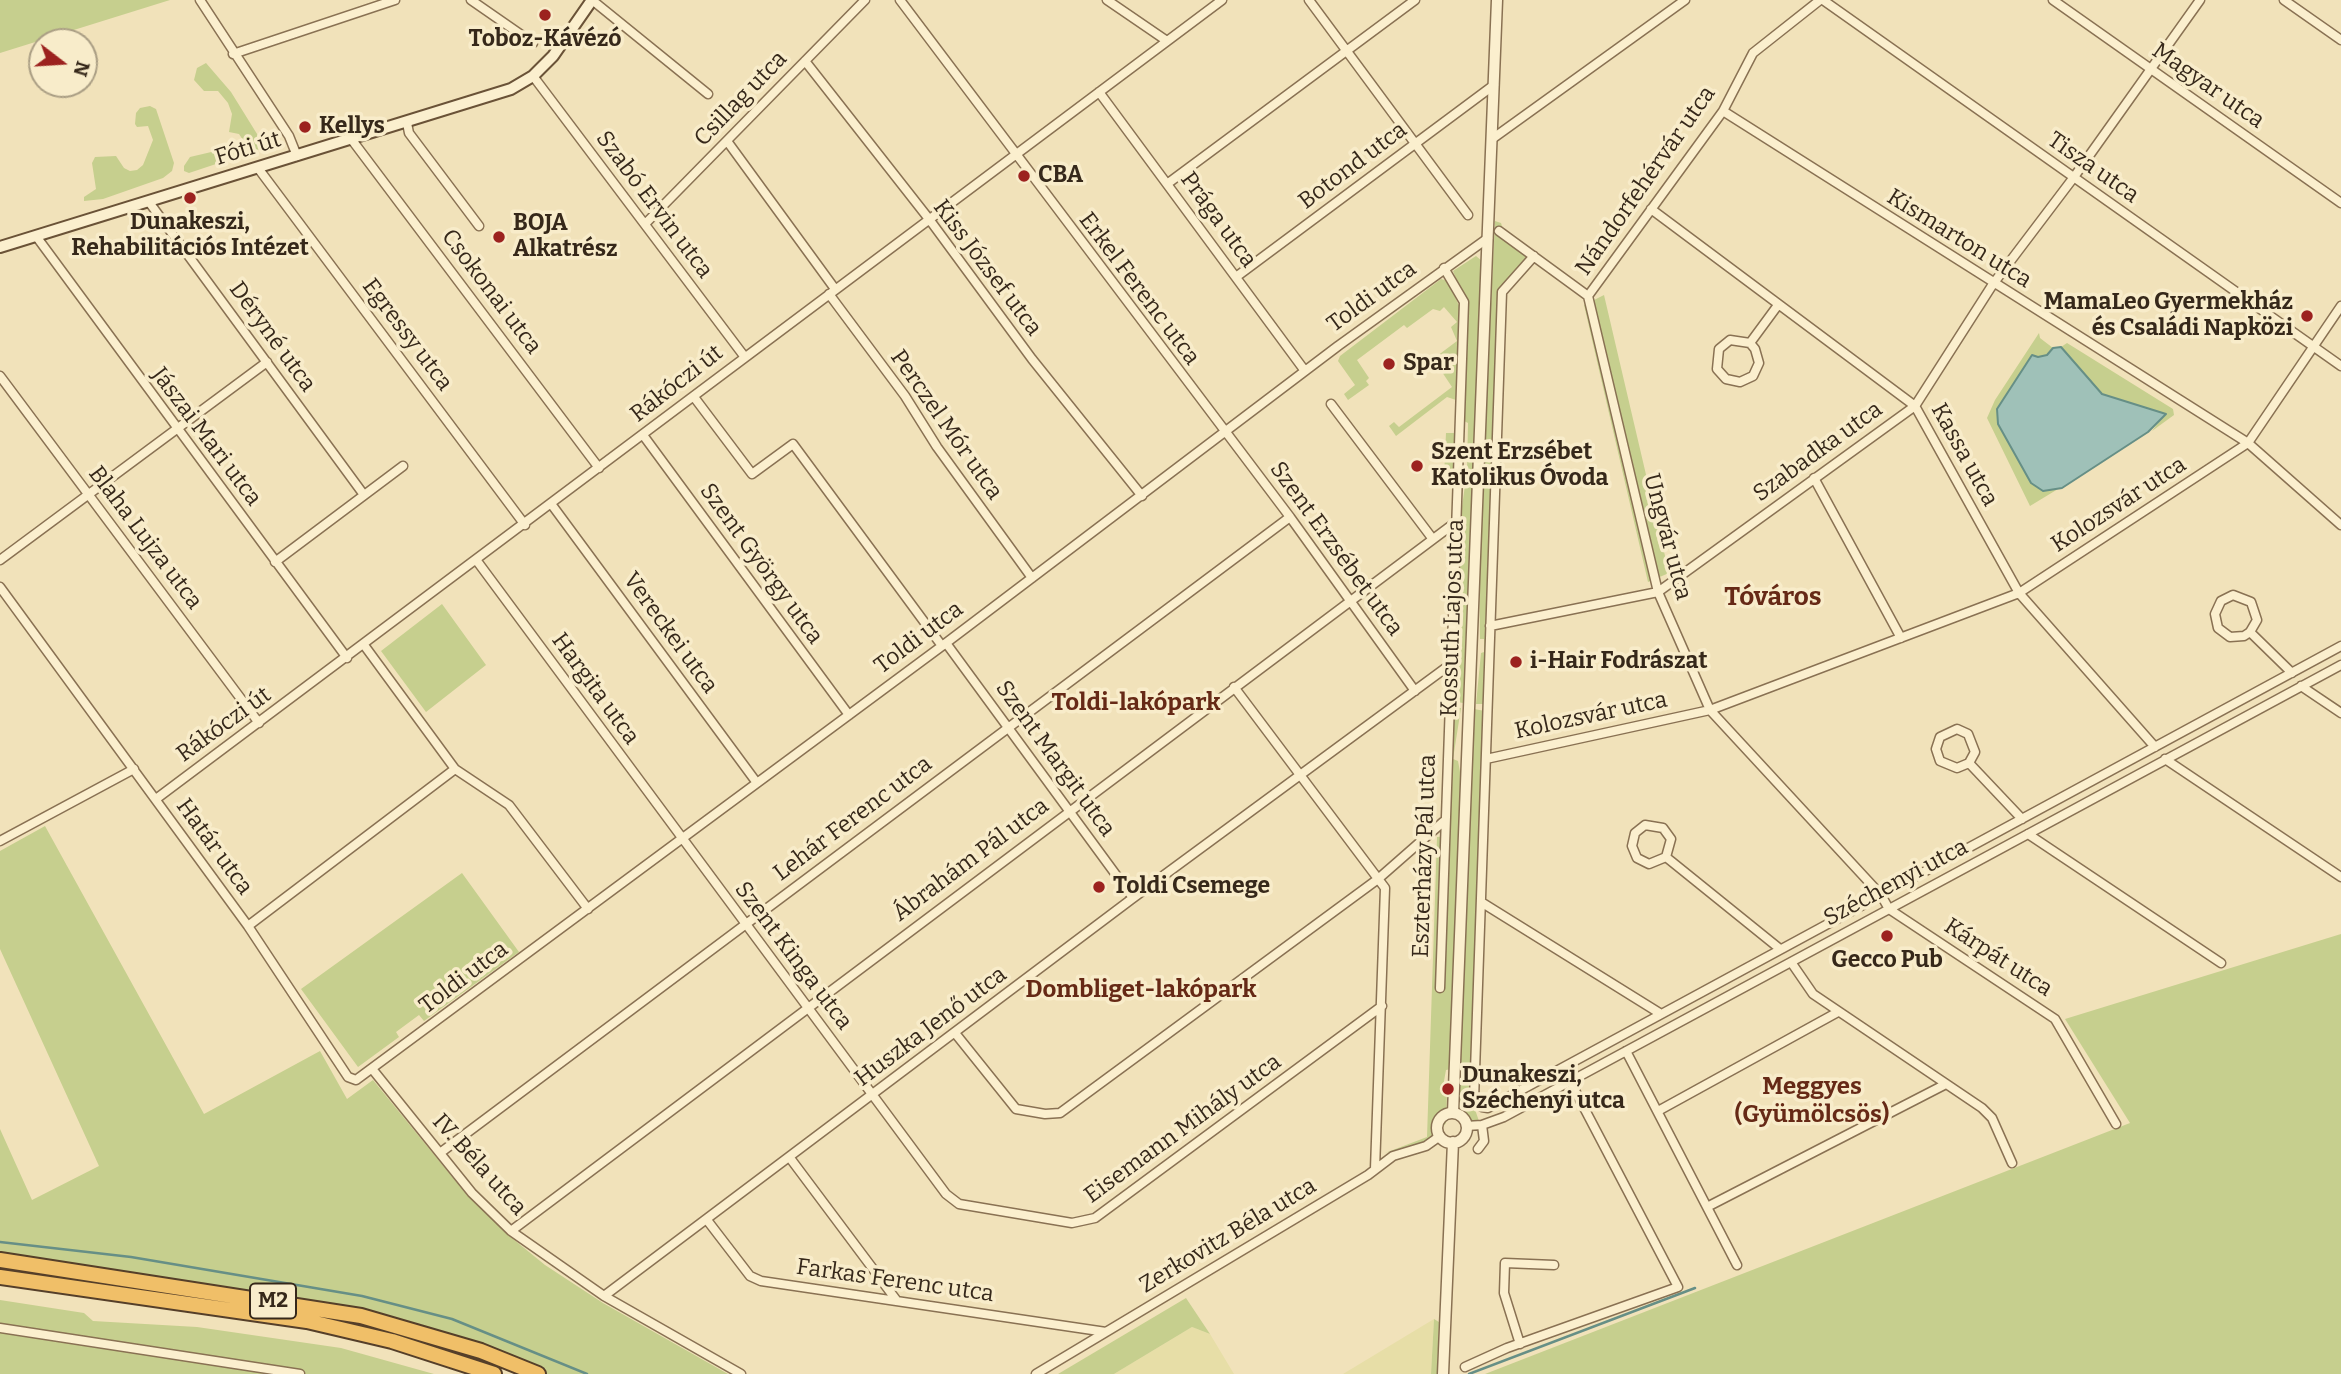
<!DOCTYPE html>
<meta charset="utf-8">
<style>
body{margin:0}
#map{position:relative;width:2341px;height:1374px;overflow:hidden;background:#f1e2ba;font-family:Bitter,serif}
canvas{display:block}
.north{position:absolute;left:28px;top:28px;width:70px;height:70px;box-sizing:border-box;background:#f8ecca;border:2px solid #aa9e84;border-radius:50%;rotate:107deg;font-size:19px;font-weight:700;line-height:28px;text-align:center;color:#36281a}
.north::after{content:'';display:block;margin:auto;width:24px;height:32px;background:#9c221f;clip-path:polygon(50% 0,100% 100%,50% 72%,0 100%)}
</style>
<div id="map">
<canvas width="2341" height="1374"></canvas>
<div class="north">N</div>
</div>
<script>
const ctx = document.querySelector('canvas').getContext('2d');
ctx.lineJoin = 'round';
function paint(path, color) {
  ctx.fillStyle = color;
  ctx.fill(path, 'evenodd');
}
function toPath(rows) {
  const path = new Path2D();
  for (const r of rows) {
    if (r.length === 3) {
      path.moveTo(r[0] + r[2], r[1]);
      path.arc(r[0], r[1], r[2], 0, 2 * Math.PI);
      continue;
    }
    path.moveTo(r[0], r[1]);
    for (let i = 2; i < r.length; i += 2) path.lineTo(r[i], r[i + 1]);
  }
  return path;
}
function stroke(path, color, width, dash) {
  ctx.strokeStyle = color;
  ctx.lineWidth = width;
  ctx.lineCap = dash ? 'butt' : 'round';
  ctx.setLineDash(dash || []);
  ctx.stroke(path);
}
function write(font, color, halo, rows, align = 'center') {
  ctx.font = font + ' Bitter,serif';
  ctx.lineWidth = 7;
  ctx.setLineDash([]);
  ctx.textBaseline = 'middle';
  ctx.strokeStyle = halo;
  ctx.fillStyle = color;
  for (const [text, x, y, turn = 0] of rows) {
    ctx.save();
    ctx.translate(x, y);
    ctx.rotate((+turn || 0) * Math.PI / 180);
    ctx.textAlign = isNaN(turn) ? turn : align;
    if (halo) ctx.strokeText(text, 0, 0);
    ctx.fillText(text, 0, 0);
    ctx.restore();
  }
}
const farmland = toPath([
 [1434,1319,1431,1374,1343,1374],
 [1192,1327,1210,1334,1234,1374,1114,1374]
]);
const green = toPath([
 [0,0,170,0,0,53],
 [206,63,231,92,262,142,261,149,189,173,184,171,184,166,190,157,224,149,239,150,243,140,239,134,229,132,232,114,228,103,218,91,204,91,194,80,197,68],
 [150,106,156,109,174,163,172,171,163,178,103,199,84,201,84,197,96,189,92,163,95,157,116,156,124,168,130,171,137,170,143,165,153,140,148,126,137,127,135,124,136,113,140,108],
 [1495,221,1501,223,1507,242,1525,253,1526,258,1498,294,1485,704,1476,704,1481,653,1484,652,1484,639,1480,639,1479,551],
 [1476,256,1482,261,1463,703,1452,701,1460,521,1467,471,1468,423,1464,421,1468,309,1453,271],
 [1441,279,1448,281,1460,308,1456,400,1447,397,1396,436,1389,426,1394,422,1399,427,1452,387,1442,372,1437,356,1457,341,1451,327,1457,322,1444,307,1440,311,1433,309,1407,328,1404,325,1357,360,1369,378,1366,381,1369,385,1348,400,1344,394,1355,385,1338,361,1340,356],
 [1604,295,1669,573,1648,582,1584,305],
 [2039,333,2040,338,2053,348,2048,355,2038,358,2032,355,1997,409,1998,423,2031,483,2043,491,2058,489,2030,506,1987,418,1995,400],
 [2067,343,2173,409,2174,415,2152,431,2165,414,2102,394,2070,359,2061,347],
 [1446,433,1455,433,1453,477,1444,477],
 [442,604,486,665,426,712,381,651],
 [1452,707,1461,708,1453,759,1458,761,1461,777,1451,1069,1446,1070,1442,1092,1447,1093,1446,1123,1433,1140,1385,1153,1427,1137,1437,837,1447,836],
 [1474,709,1485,711,1470,1095,1480,1124,1466,1132,1458,1119],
 [45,826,204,1114,320,1051,347,1099,373,1080,467,1195,507,1234,545,1265,603,1303,728,1374,547,1374,484,1348,239,1290,0,1252,0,1129,32,1200,99,1166,0,949,0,851],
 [462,873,519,952,424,1021,419,1015,396,1032,399,1037,358,1067,301,989],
 [2341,934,2341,1374,1485,1374,2130,1123,2065,1019],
 [1186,1298,1210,1334,1192,1327,1114,1374,1058,1374],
 [0,1300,84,1313,93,1321,197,1327,341,1348,434,1374,0,1374],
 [1434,1319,1439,1322,1437,1374,1431,1374]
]);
const water = toPath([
 [2061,347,2102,394,2166,414,2148,432,2062,488,2043,491,2031,483,1998,424,1997,409,2032,355,2038,357,2047,355,2053,348,2061,347]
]);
const stream = toPath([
 [0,1242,131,1257,362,1296,452,1319,587,1374],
 [1469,1374,1695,1288]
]);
const minor = toPath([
 [200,0,289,136,297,156],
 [471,0,533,43],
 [592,0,708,94],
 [900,0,1290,517,1415,691],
 [1107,0,1167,41],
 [1309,0,1468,215],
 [1823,0,2341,366],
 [2053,0,2341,203],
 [2284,0,2341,40],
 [233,54,395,0],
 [805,61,929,219,1032,359,1142,496],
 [533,76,744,356],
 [1099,92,1305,371],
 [1723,111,2248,443,2341,525],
 [407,123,409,133,479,226],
 [1492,139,1685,0],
 [352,140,599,468],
 [727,141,835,289],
 [258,168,525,525],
 [1167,184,1415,0],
 [149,202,364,495],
 [1651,209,1915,406,2019,593,2155,747],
 [645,224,865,0],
 [1499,231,1588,296,1658,592,1710,710,1881,895,1889,909,2055,1019,2116,1124],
 [36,236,347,658],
 [1534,256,1502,292,1474,1100,1482,1107,1488,1108,2341,646],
 [1236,277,1494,85],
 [829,294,905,396,937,447,1032,578],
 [1588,296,1723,111,1753,53,1820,0],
 [1750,343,1755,349,1759,363,1753,376,1740,382,1726,379,1717,369,1719,349,1730,340,1750,343,1778,305],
 [0,376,259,723],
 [694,397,752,474,793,444,942,646],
 [1331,404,1432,538],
 [643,435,849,715],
 [1814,478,1901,638],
 [552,505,757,783],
 [0,560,267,362],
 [477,561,946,1194,959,1204,1072,1223,1095,1218,1382,1006],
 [275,562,403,466],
 [0,587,248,926,348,1077,356,1080,946,643,1338,346,1488,238],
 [1490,626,1658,592,1915,406,1993,284,2074,177,2200,0],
 [2250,632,2244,636,2230,637,2218,628,2215,614,2221,601,2233,595,2251,602,2257,620,2250,632,2292,673],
 [946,643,1133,898],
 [364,645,455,769,509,805,588,909],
 [2301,686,2341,713],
 [1234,687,1385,888,1375,1169],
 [1486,759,1710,710,2019,593,2248,443,2341,306],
 [2165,759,2341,877],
 [1969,763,1957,768,1940,761,1936,749,1940,737,1957,729,1968,734,1975,752,1969,763,2022,819],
 [156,799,1222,0],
 [2028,834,2221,963],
 [0,841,134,769],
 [1666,857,1649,864,1637,858,1632,846,1635,833,1645,825,1663,828,1671,839,1666,857,1780,949],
 [1481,902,1661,1014],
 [248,926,455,769],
 [1791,962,1813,994,1982,1108,1992,1118,2012,1163],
 [1440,988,1464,302,1444,268],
 [955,1033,1016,1109,1045,1114,1060,1113,1378,879,1443,822],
 [1626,1051,1737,1265],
 [373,1070,472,1193,511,1231,604,1296,741,1374],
 [1658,1111,1838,1012],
 [1466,1126,1482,1125,1504,1117,2341,665],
 [1478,1149,1484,1141,1482,1125],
 [440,1153,1290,517],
 [790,1158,897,1301],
 [1707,1207,1946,1084],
 [707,1220,750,1276,761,1281,1106,1332],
 [511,1231,1456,522],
 [604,1296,1133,898,1451,664],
 [0,1328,300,1374],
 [1520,1344,1504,1293,1505,1263,1554,1265],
 [1465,1367,1507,1348,1678,1287,1570,1081],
 [1036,1374,1368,1175,1393,1156,1426,1146,1440,1136]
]);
const tertiary = toPath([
 [1453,1113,1497,0],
 [1452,1128,15],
 [1443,1374,1453,1142]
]);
const secondary = toPath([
 [0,247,511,89,533,76,553,56,592,0]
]);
const trunk = toPath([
 [0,1260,361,1316,481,1351,538,1374],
 [0,1277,307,1321,392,1341,494,1374]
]);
const markers = [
 [545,15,7,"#9c221f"],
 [305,127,7,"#9c221f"],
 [1024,176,7,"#9c221f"],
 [190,198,7,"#9c221f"],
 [499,237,7,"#9c221f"],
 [2307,316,7,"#9c221f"],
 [1389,364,7,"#9c221f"],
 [1417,466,7,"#9c221f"],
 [1516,662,7,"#9c221f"],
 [1099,887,7,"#9c221f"],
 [1887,936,7,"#9c221f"],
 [1448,1089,7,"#9c221f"]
];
const shields = [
 [273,1301,46]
];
const shieldNames = [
 ["M2",273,1301]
];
const poiNames = [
 ["Toboz-Kávézó",545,40,"center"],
 ["Kellys",319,127],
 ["CBA",1038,176],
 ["Dunakeszi,",190,223,"center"],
 ["Rehabilitációs Intézet",190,249,"center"],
 ["BOJA",513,224],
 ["Alkatrész",513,250],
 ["MamaLeo Gyermekház",2293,303,"right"],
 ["és Családi Napközi",2293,329,"right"],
 ["Spar",1403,364],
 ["Szent Erzsébet",1431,453],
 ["Katolikus Óvoda",1431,479],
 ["i-Hair Fodrászat",1530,662],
 ["Toldi Csemege",1113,887],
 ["Gecco Pub",1887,961,"center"],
 ["Dunakeszi,",1462,1076],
 ["Széchenyi utca",1462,1102]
];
const streetNames = [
 ["Magyar utca",2208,86,35],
 ["Csillag utca",741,99,-46],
 ["Fóti út",248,149,-17],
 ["Botond utca",1353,166,-37],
 ["Tisza utca",2093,168,35],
 ["Nándorfehérvár utca",1646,181,-55],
 ["Szabó Ervin utca",654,205,53],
 ["Prága utca",1218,220,54],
 ["Kismarton utca",1959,239,32],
 ["Kiss József utca",987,268,53],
 ["Erkel Ferenc utca",1139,289,53],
 ["Csokonai utca",491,292,53],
 ["Toldi utca",1372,297,-36],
 ["Egressy utca",407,335,53],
 ["Déryné utca",272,337,54],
 ["Rákóczi út",677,384,-38],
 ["Perczel Mór utca",946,425,55],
 ["Jászai Mari utca",206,437,53],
 ["Szabadka utca",1818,452,-36],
 ["Kassa utca",1964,455,61],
 ["Kolozsvár utca",2119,505,-33],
 ["Ungvár utca",1667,537,75],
 ["Blaha Lujza utca",145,538,53],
 ["Szent Erzsébet utca",1336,549,54],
 ["Szent György utca",761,564,54],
 ["Kossuth Lajos utca",1453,618,-88],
 ["Vereckei utca",670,633,54],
 ["Toldi utca",919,638,-37],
 ["Hargita utca",595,689,54],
 ["Kolozsvár utca",1591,716,-12],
 ["Rákóczi út",224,725,-36],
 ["Szent Margit utca",1055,759,54],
 ["Lehár Ferenc utca",853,819,-37],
 ["Határ utca",214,847,54],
 ["Eszterházy Pál utca",1425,856,-88],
 ["Ábrahám Pál utca",971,860,-37],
 ["Széchenyi utca",1896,883,-28],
 ["Szent Kinga utca",793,956,53],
 ["Kárpát utca",1998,958,33],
 ["Toldi utca",464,978,-37],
 ["Huszka Jenő utca",931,1027,-37],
 ["Eisemann Mihály utca",1183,1129,-36],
 ["IV. Béla utca",479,1165,48],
 ["Zerkovitz Béla utca",1228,1236,-31],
 ["Farkas Ferenc utca",895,1281,8]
];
const neighbourhoodNames = [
 ["Toldi-lakópark",1136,703],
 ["Dombliget-lakópark",1141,990],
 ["Meggyes",1812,1087],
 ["(Gyümölcsös)",1812,1115]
];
const quarterNames = [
 ["Tóváros",1773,598]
];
paint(farmland, '#e7dea7');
paint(green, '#c6cf8e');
paint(water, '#9fc1b8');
stroke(water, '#668f86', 2);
stroke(stream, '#668f86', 2.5);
stroke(minor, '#897153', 11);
stroke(tertiary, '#897153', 13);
stroke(secondary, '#6a5237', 14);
stroke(trunk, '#553f29', 18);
stroke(minor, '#fbefce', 8);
stroke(tertiary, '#fbefce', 10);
stroke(secondary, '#fbefce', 10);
stroke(trunk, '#f0bf68', 14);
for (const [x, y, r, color] of markers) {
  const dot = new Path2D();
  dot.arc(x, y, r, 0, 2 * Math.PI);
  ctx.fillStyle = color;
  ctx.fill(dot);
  stroke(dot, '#f8ecca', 2.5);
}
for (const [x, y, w] of shields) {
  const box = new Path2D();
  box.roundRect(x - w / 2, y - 17.5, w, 35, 5);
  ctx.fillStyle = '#f8ecca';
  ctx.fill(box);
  stroke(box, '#36281a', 2);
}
write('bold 21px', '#36281a', null, shieldNames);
write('bold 23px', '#36281a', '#f8ecca', poiNames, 'left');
write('23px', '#36281a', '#f8ecca', streetNames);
write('bold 24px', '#662916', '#f8ecca', neighbourhoodNames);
write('bold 26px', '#662916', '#f8ecca', quarterNames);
</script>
